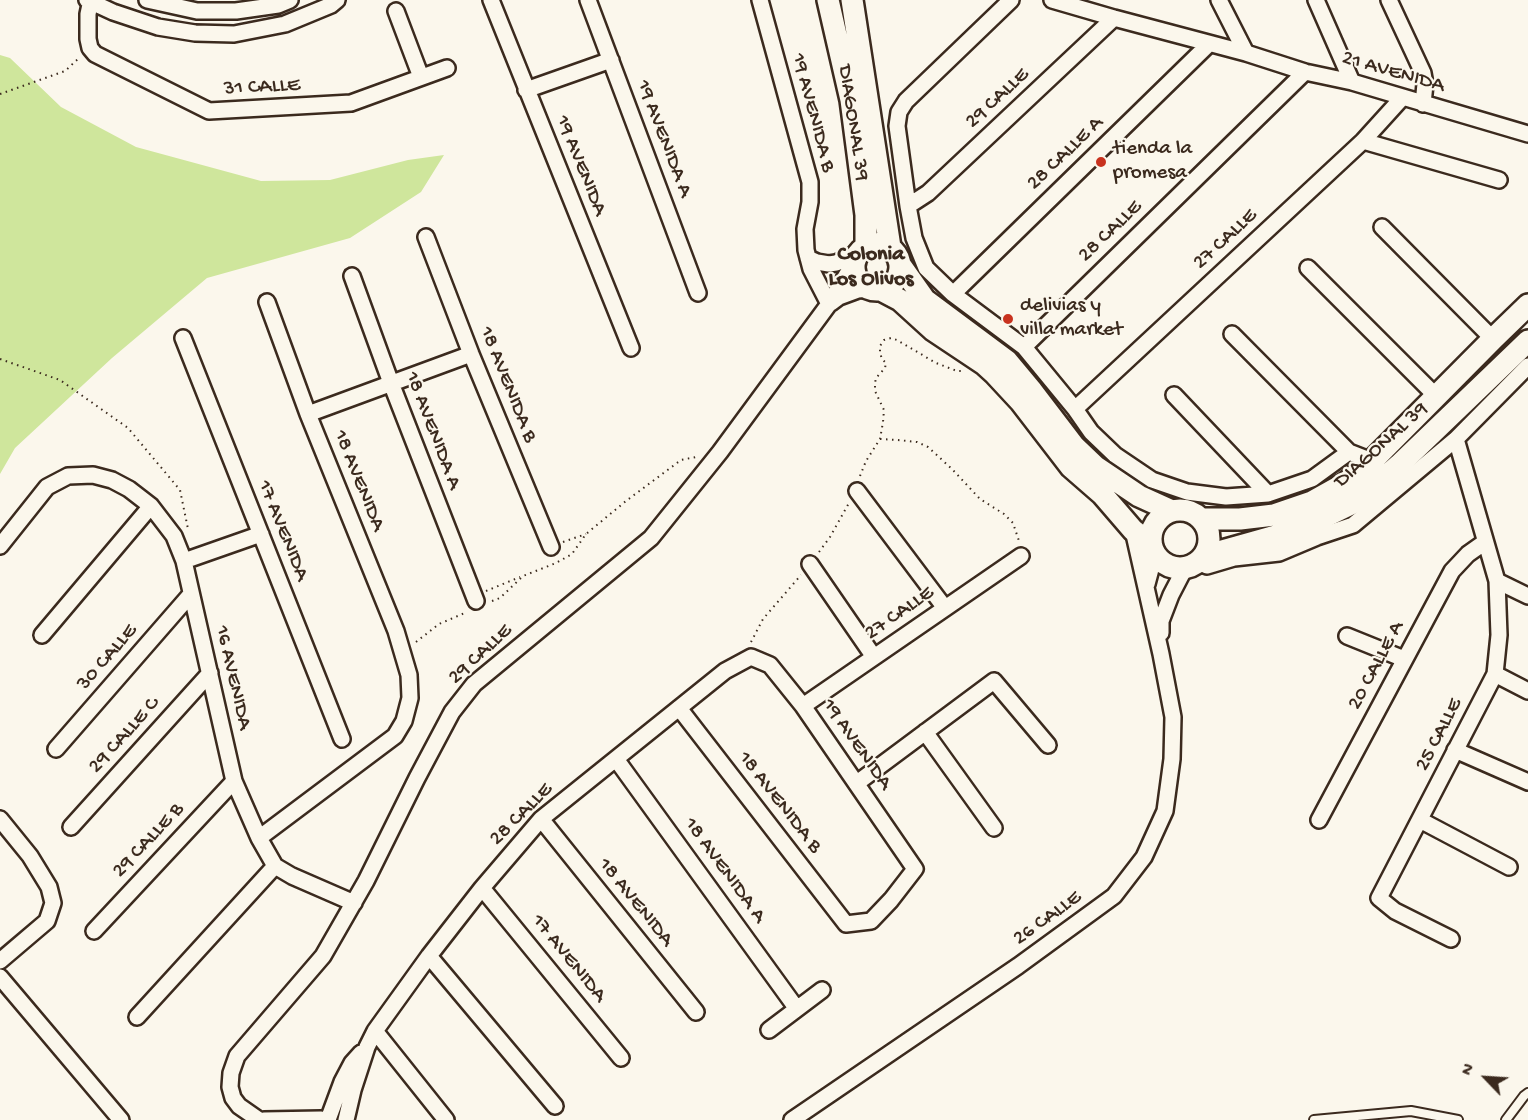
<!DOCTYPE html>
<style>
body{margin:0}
#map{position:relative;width:1528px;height:1120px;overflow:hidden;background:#fbf7ec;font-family:"Gochi Hand",sans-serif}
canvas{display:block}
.north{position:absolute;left:1456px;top:1048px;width:60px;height:60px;-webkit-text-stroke:4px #fbf7ec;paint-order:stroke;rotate:295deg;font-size:16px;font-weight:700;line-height:24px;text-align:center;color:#3b2a1e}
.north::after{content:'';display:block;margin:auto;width:21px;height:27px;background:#3b2a1e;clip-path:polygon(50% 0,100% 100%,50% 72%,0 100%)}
</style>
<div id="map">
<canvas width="1528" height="1120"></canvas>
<div class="north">N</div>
</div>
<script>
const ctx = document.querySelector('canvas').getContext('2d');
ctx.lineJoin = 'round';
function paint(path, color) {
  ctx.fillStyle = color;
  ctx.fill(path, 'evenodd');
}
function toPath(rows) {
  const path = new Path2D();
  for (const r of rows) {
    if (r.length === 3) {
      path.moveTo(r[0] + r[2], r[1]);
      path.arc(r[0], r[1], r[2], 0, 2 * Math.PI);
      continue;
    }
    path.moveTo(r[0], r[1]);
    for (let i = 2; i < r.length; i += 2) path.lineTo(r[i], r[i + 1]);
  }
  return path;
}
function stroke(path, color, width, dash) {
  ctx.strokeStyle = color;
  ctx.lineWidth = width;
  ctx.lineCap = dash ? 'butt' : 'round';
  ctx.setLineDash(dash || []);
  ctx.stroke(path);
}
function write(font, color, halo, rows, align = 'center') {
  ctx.font = font + ' "Gochi Hand",sans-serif';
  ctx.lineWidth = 4.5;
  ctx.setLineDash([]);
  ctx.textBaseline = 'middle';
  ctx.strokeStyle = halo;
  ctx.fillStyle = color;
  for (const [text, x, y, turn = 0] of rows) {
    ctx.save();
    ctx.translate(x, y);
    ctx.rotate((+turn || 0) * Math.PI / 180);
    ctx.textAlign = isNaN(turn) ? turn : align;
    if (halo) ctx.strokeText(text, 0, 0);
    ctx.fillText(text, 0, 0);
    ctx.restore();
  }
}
const green = toPath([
 [0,55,10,58,61,107,136,147,261,181,330,180,408,160,444,155,421,192,350,238,207,278,112,358,15,448,0,474]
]);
const path = toPath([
 [0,94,65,71,78,59],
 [0,359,60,380,128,428,180,490,188,529],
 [880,439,898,440,917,442,928,447,952,469,980,499,1004,514,1013,523,1019,541],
 [860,476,866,461,880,439,883,422,884,410,875,391,875,383,876,378,885,368,886,363,882,359,880,353,880,346,884,340,891,338,897,340,936,363,957,371,963,371],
 [563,542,586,534],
 [819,552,830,537,849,503],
 [486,591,520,577],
 [492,601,500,598,523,576,556,563,572,554,586,534,626,501,681,460,696,457],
 [416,642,439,624,467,612],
 [751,642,763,619,801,575]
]);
const lane = toPath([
 [1314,1120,1411,1111,1458,1120],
 [1506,1120,1524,1096,1528,1093]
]);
const street = toPath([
 [87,0,113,12,158,27,195,33,234,34,285,24,331,5,337,0],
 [91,0,88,14,88,39,90,48,95,54,209,111,351,103,447,68],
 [147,0,197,11,236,11,278,5,290,0],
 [491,0,631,348],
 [588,0,698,293],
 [760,0,810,182,810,202,805,229,806,250,811,269,829,304],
 [1011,0,906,101,899,112,897,126,908,206,914,238,926,268,953,294,1024,347,1075,409,1091,432,1115,455,1152,480,1187,492,1226,497,1268,494,1312,479,1349,452],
 [1052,0,1114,18,1246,53,1305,72,1352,82,1528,134],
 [1219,0,1246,53],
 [1316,0,1352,82],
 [1389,0,1423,73,1425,84,1423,104],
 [396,11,421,77],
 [526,90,611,60],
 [1363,141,1499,180],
 [908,206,928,193,1114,18],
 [1382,227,1493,339],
 [426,237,471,354,551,547],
 [808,258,817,262,829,264,836,263,859,253],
 [1308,268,1436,396],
 [352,276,391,383,476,601],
 [953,294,1209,44],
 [831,303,839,297,858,290,870,289],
 [1232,334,1349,452,1372,461],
 [183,338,342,739],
 [1024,347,1305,72],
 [1174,395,1268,494],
 [1075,409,1363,141,1402,98],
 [308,414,471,354],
 [857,491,945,608],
 [0,546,47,487,68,476,93,475,112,480,129,489,151,506,174,536,184,561,234,781,259,838,275,866,292,876,354,903],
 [184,561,261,534],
 [1199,562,1207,566,1234,558,1279,553,1317,537,1353,525,1456,439,1528,366],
 [810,564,874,657],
 [1497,581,1528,596],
 [1147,584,1155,554],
 [1161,633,1161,621,1171,595,1185,568],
 [42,635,151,506],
 [1347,636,1404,659],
 [1495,674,1528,691],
 [803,706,1021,556],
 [925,732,994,828],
 [56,749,191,594],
 [1455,750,1528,782],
 [616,759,797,1009],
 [857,783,994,681,1048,745],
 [0,819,30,856,49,887,53,903,47,921,0,961],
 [541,819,696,1012],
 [1319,820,1452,571,1468,554,1485,542],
 [1420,820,1509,867],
 [71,827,210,673],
 [259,838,395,736,404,721,410,698,409,675,396,631,308,414,267,302],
 [482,888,621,1058],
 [94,931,234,781],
 [1451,939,1395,911,1379,898,1495,674,1499,635,1497,581,1456,439],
 [429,956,555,1106],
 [0,977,121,1120],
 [137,1017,275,866],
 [769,1030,822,990],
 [375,1031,446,1120],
 [329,1117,342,1082,352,1063,361,1053],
 [259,1120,239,1106,233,1098,230,1087,231,1073,237,1056,323,956,366,881,417,778,452,712,474,684,651,538,720,452,829,304,855,261],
 [264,1120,321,1119],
 [346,1120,353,1090,367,1047,375,1031,429,956,482,888,541,819,725,671,751,657,770,665,803,706,915,869,891,900,871,921,846,924,679,708],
 [792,1120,1018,966,1114,896,1144,857,1165,811,1172,759,1173,717,1161,654,1133,530]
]);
const secondary = toPath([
 [828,0,851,100,866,215,866,247],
 [852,0,890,247],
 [877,267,23],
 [901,266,925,300,1007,361,1032,391,1074,446,1096,467,1139,496,1172,511],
 [881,290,900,300,933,330,984,364,995,374,1021,402,1071,467,1102,494,1133,530,1151,544],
 [1180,539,29],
 [1201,519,1240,519,1274,515,1312,502,1346,483,1372,461,1493,339,1528,305],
 [1204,556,1286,533,1322,518,1357,501,1399,465,1528,341]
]);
const markers = [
 [1101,162,6,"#c8321e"],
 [1008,319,6,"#c8321e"]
];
const streetNames = [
 ["21 AVENIDA",1393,73,16],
 ["31 CALLE",262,88,-3],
 ["29 CALLE",998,99,-43],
 ["19 AVENIDA B",812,113,75],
 ["DIAGONAL 39",852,123,81],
 ["19 AVENIDA A",663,139,69],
 ["28 CALLE A",1066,154,-44],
 ["19 AVENIDA",580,166,68],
 ["28 CALLE",1111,232,-44],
 ["27 CALLE",1226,240,-43],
 ["18 AVENIDA B",507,385,68],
 ["18 AVENIDA A",432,431,69],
 ["DIAGONAL 39",1382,446,-42],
 ["18 AVENIDA",358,481,68],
 ["17 AVENIDA",282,531,68],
 ["27 CALLE",900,614,-35],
 ["29 CALLE",481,655,-43],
 ["30 CALLE",108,658,-49],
 ["20 CALLE A",1377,666,-62],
 ["16 AVENIDA",232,678,77],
 ["25 CALLE",1440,735,-63],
 ["29 CALLE C",125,736,-48],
 ["19 AVENIDA",856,745,55],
 ["18 AVENIDA B",779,803,52],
 ["28 CALLE",522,815,-45],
 ["29 CALLE B",149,841,-47],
 ["18 AVENIDA A",724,871,54],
 ["18 AVENIDA",635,903,51],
 ["26 CALLE",1048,919,-36],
 ["17 AVENIDA",568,959,51]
];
const poiNames = [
 ["tienda la",1113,150],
 ["promesa",1113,174],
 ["delivias y",1020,307],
 ["villa market",1020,331]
];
const neighbourhoodNames = [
 ["Colonia",871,256],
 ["Los Olivos",871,281]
];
paint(green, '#cfe69c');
stroke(lane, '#3b2a1e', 12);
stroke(street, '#3b2a1e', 20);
stroke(secondary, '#3b2a1e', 26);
stroke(path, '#3b2a1e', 2, [1.5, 4.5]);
stroke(lane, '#fbf7ec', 8);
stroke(street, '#fbf7ec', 15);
stroke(secondary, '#fbf7ec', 21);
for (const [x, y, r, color] of markers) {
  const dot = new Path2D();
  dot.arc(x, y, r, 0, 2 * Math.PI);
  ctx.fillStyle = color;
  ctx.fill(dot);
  stroke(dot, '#fbf7ec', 2);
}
write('21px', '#3b2a1e', '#fbf7ec', streetNames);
write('21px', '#3b2a1e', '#fbf7ec', poiNames, 'left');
write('bold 22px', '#3b2a1e', '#fbf7ec', neighbourhoodNames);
</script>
